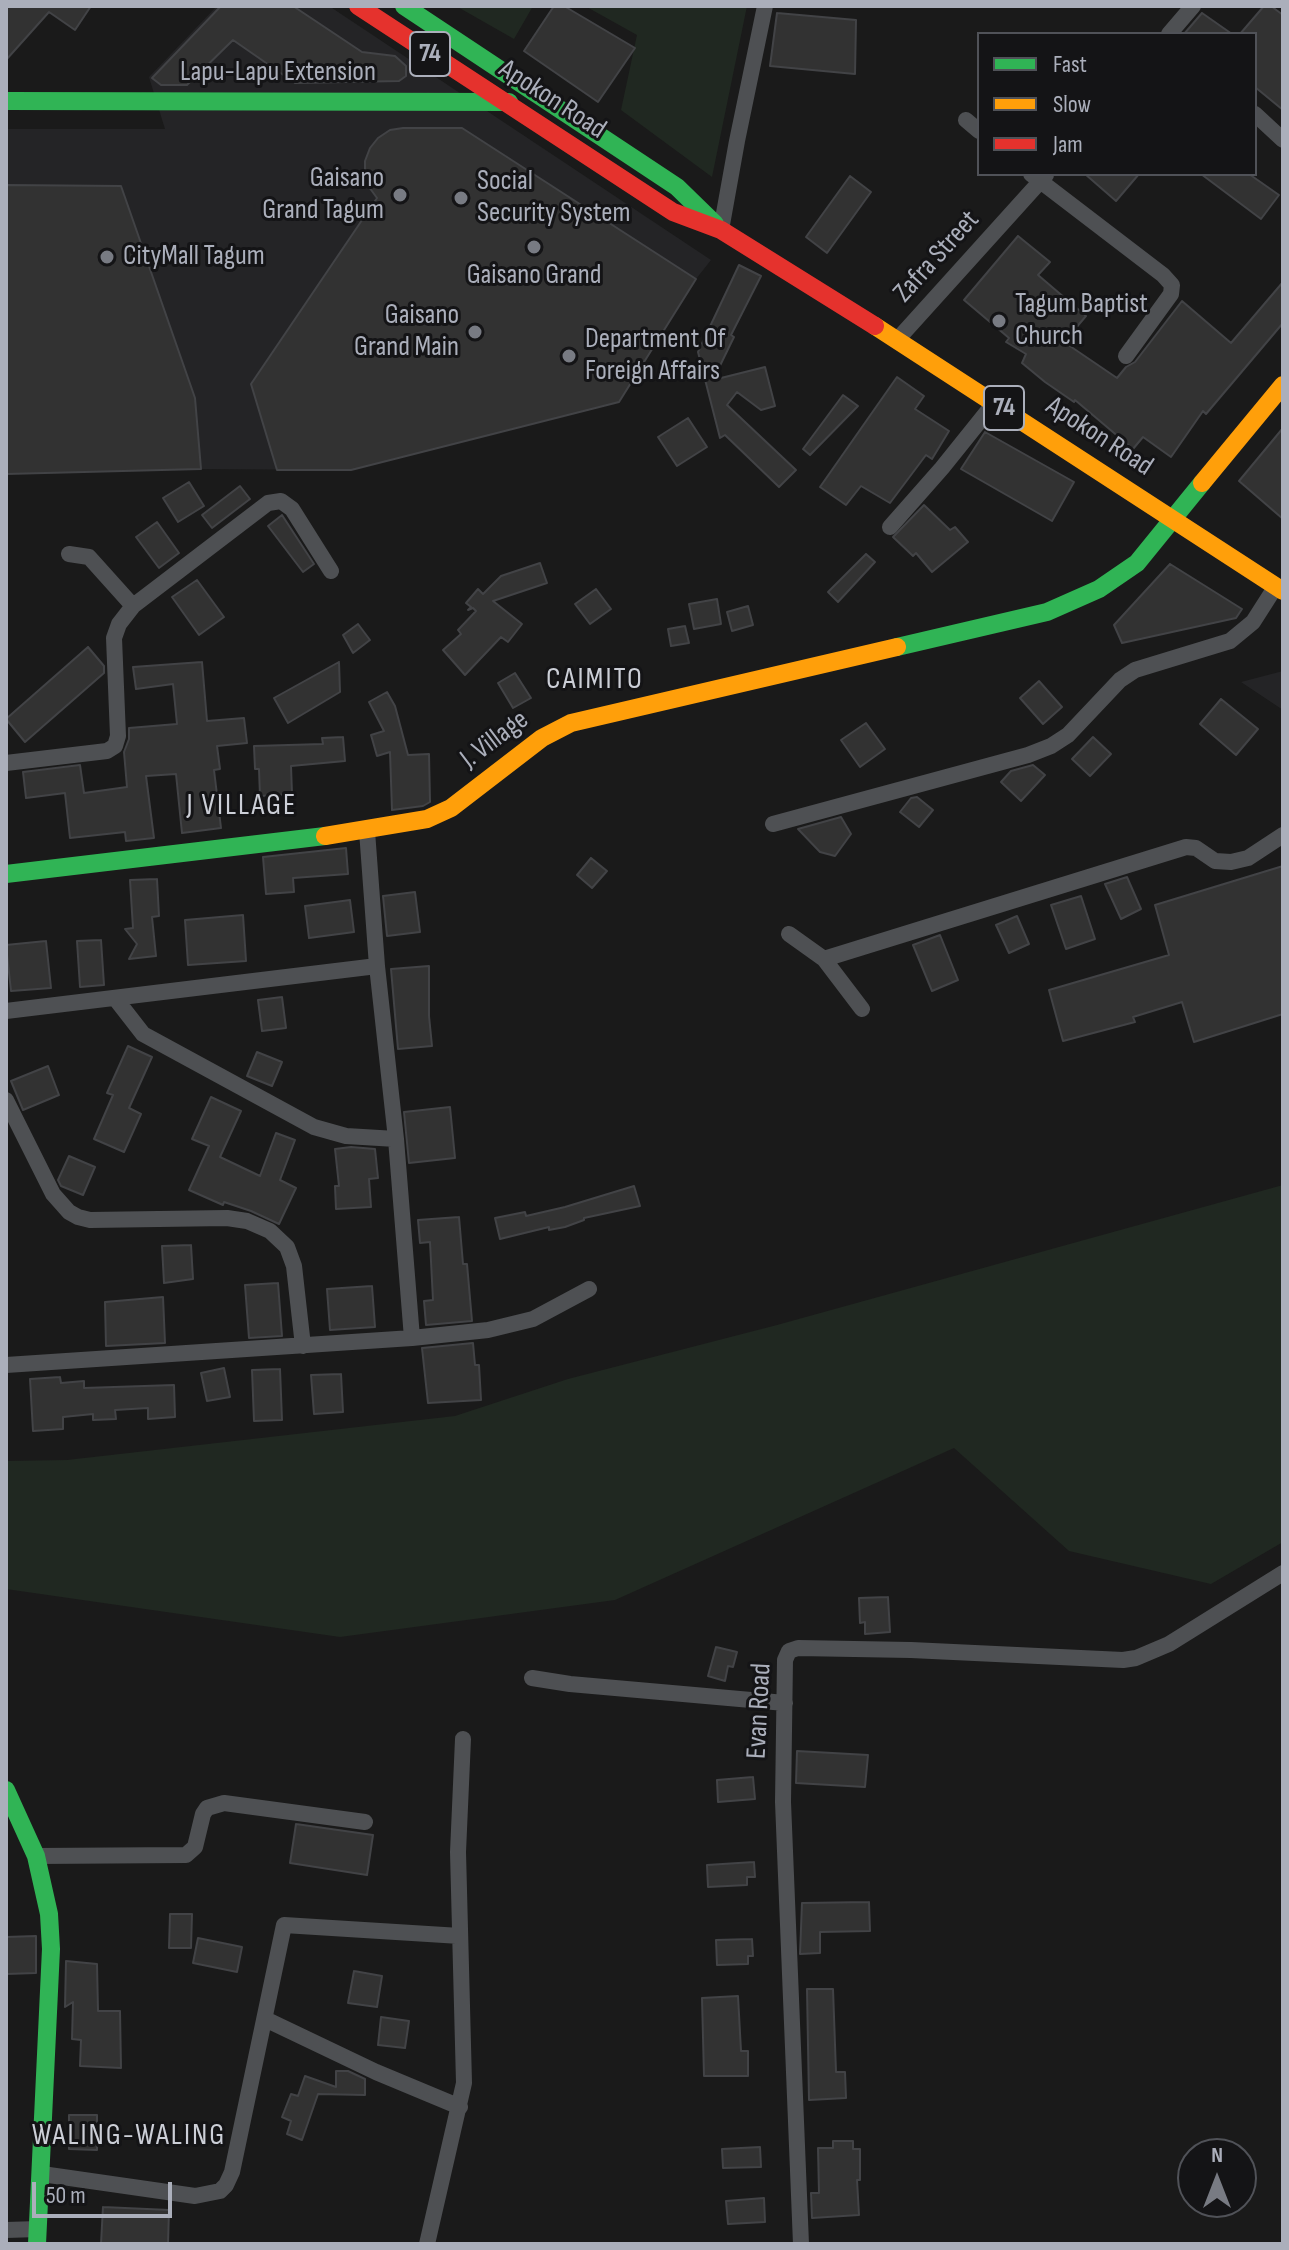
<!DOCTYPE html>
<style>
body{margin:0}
#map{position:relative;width:1289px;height:2250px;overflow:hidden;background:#1a1a1a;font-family:"Sofia Sans Condensed",sans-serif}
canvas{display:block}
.frame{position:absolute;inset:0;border:8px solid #abafbb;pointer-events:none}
.legend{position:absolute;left:977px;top:32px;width:280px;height:144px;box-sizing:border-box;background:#141416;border:2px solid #505258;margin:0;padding:10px 14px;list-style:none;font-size:24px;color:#abafbb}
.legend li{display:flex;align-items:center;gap:16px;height:40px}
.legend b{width:40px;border:2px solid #505258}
.north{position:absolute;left:1177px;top:2138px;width:80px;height:80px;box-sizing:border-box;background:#141416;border:2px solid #505258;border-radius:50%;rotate:0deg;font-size:22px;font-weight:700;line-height:32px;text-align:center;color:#abafbb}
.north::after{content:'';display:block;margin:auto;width:28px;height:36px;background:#787b83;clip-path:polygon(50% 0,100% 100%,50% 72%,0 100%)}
.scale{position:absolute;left:32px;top:2182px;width:140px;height:36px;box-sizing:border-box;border:4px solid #abafbb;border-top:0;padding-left:10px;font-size:24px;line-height:28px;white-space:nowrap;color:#abafbb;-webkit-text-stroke:6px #141416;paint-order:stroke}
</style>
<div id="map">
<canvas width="1289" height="2250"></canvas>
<div class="frame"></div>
<ul class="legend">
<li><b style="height:10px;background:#30b455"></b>Fast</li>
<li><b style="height:10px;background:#ff9f0a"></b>Slow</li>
<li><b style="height:10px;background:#e5322d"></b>Jam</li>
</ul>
<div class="north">N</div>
<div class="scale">50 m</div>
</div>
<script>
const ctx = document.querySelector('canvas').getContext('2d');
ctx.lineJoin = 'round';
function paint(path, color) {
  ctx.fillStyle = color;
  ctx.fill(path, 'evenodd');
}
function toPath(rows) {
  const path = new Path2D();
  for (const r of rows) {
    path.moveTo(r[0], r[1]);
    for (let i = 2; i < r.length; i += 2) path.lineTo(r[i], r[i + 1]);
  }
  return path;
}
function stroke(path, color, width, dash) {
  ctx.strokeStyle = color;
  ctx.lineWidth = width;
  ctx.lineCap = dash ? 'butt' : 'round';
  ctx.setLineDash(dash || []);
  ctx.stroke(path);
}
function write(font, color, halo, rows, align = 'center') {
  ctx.font = font + ' "Sofia Sans Condensed",sans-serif';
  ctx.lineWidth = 6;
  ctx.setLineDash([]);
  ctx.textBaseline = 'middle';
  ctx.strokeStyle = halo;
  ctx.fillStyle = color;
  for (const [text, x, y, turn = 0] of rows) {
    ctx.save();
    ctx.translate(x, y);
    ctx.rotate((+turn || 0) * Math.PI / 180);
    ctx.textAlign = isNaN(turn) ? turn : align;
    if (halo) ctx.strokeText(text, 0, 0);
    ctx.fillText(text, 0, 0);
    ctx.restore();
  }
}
const built = toPath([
 [217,6,329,6,711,260,696,279,619,402,351,470,201,469,6,474,6,129,165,129,149,77],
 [1283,671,1283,710,1241,682]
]);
const green = toPath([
 [456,6,533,6,514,39],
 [585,6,747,6,712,177,621,110,637,35],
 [1283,1185,1283,1542,1211,1584,1069,1551,954,1448,615,1600,340,1637,6,1589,6,1461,67,1460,455,1416,568,1379,777,1325]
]);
const building = toPath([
 [6,6,91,6,75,30,49,12,6,60,6,6],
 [221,6,293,6,362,52,395,56,406,66,406,76,399,81,295,83,233,40,187,85,161,85,152,78,221,6],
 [554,6,564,6,635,48,598,102,524,51,554,6],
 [1264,6,1271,6,1283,15,1283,110,1255,87,1255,34,1240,34,1264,6],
 [777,13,856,20,855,74,770,66,777,13],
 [1202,13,1232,34,1184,34,1202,13],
 [403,128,462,128,696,279,619,402,351,470,277,470,251,384,377,198,369,187,365,174,365,161,370,148,378,138,390,130,403,128],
 [1085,174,1139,174,1116,201,1085,174],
 [1201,174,1249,174,1279,195,1261,219,1201,174],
 [850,176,871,192,827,253,806,237,850,176],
 [6,185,121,186,195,398,201,469,6,474,6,185],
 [1018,236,1050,262,1038,275,1086,316,1064,342,1117,378,1126,367,1135,362,1182,301,1231,343,1283,282,1283,323,1206,414,1203,411,1171,457,1143,437,1133,449,1075,400,1074,402,1045,382,1022,363,1026,354,1006,342,1009,338,964,300,1018,236],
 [739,265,761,276,731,335,734,337,713,380,765,367,775,406,761,410,737,392,727,405,796,470,779,487,725,435,720,438,698,352,739,265],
 [897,377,924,396,915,409,949,431,932,459,926,455,890,503,861,486,846,505,820,487,897,377],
 [843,395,858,406,810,455,803,449,843,395],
 [688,418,707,447,677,466,658,437,688,418],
 [1283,428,1283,519,1239,481,1283,428],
 [985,432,1074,482,1052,521,961,469,985,432],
 [189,482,204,506,178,522,163,498,189,482],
 [240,486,250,499,212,528,202,515,240,486],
 [924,505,950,530,955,527,968,542,932,572,916,553,913,556,893,537,924,505],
 [282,515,314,564,303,572,268,526,282,515],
 [157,522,179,553,159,568,136,537,157,522],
 [866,554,875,562,838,602,828,592,866,554],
 [540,563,547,583,493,601,522,624,508,642,501,637,465,675,443,650,461,634,458,630,476,611,473,608,468,610,471,607,466,603,478,589,483,594,501,576,540,563],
 [1170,564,1242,609,1236,618,1122,643,1114,625,1170,564],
 [197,580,224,617,199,635,172,597,197,580],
 [596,589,611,609,590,624,575,604,596,589],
 [717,599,721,624,694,629,689,604,717,599],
 [748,606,753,625,732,631,727,612,748,606],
 [358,624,370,640,353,653,343,635,358,624],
 [685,626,689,643,671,646,668,629,685,626],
 [88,647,104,666,104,673,25,742,6,719,88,647],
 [202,662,207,721,244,718,247,743,217,746,220,769,214,770,221,828,182,833,176,774,146,776,154,838,126,841,125,832,70,838,65,793,26,798,23,772,80,765,84,793,127,787,124,752,129,739,129,728,177,724,173,684,136,689,133,667,202,662],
 [339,662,340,692,288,723,274,698,339,662],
 [515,673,531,698,513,708,498,683,515,673],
 [1039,681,1062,707,1043,724,1020,698,1039,681],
 [387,692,395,706,408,755,429,754,430,802,423,806,392,810,390,752,377,756,371,735,384,731,369,702,387,692],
 [1221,699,1258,729,1236,755,1200,724,1221,699],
 [866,723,885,749,860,767,841,740,866,723],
 [343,737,345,761,291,766,292,794,260,796,259,769,255,769,254,746,323,744,322,738,343,737],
 [1093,737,1111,754,1090,776,1072,759,1093,737],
 [1033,765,1045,775,1021,801,1001,782,1011,771,1033,765],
 [917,797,933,810,919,827,900,812,911,798,917,797],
 [841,817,851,834,835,856,820,852,798,829,841,817],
 [346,848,348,874,293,878,294,892,266,894,263,857,346,848],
 [591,858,607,871,592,888,577,875,591,858],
 [1283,866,1283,1014,1194,1042,1182,1002,1133,1017,1135,1022,1063,1041,1049,990,1169,955,1155,905,1283,866],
 [1127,877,1141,909,1121,919,1105,884,1127,877],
 [157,879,159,916,152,917,156,956,129,959,137,944,125,929,133,928,130,880,157,879],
 [415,892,420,932,387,936,383,896,415,892],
 [1081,896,1095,939,1066,949,1051,905,1081,896],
 [350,900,354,932,309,938,305,906,350,900],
 [243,915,246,961,188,965,185,920,243,915],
 [1017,916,1029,944,1009,953,996,925,1017,916],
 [940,935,958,980,932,991,913,945,940,935],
 [101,940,104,985,80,987,77,941,101,940],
 [46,941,51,988,11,991,6,945,46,941],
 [429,966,429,1016,432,1046,398,1049,391,969,429,966],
 [282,997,286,1028,262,1031,258,1000,282,997],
 [128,1046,152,1057,129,1108,141,1114,124,1152,94,1139,113,1095,107,1093,128,1046],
 [257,1052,282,1062,272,1086,247,1076,257,1052],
 [48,1066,59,1095,23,1110,11,1081,48,1066],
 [211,1097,241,1111,220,1157,260,1176,276,1133,295,1140,280,1180,296,1188,279,1224,251,1211,224,1202,223,1205,189,1190,209,1146,192,1139,211,1097],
 [450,1107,455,1158,409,1163,404,1112,450,1107],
 [351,1147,375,1149,378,1178,369,1179,371,1207,336,1209,335,1186,339,1186,335,1149,351,1147],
 [69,1156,95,1167,83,1195,61,1186,58,1180,69,1156],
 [634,1186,640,1206,584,1218,584,1220,565,1227,549,1230,549,1227,500,1239,495,1218,525,1212,526,1216,565,1207,634,1186],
 [459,1217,463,1264,467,1264,472,1321,426,1325,424,1301,433,1300,430,1242,420,1243,418,1220,459,1217],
 [191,1245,193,1279,164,1283,162,1246,191,1245],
 [278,1283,282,1336,249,1338,245,1285,278,1283],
 [372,1286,375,1327,330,1330,327,1289,372,1286],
 [163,1297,165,1343,106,1346,105,1302,163,1297],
 [473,1343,475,1365,479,1365,481,1400,428,1403,422,1348,473,1343],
 [224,1368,230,1397,207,1401,201,1373,224,1368],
 [280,1369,282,1420,254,1421,252,1370,280,1369],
 [341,1374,343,1412,314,1414,311,1375,341,1374],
 [60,1377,61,1383,84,1381,84,1388,174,1385,175,1417,148,1419,148,1408,115,1410,116,1419,93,1420,93,1414,63,1417,63,1429,33,1431,30,1379,60,1377],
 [888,1597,890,1632,865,1634,865,1622,860,1623,859,1598,888,1597],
 [716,1647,737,1652,733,1667,728,1666,725,1681,708,1676,716,1647],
 [797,1751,868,1755,865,1787,796,1783,797,1751],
 [753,1777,755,1799,718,1802,717,1780,753,1777],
 [296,1824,373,1835,367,1875,290,1863,296,1824],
 [754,1862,755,1877,747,1877,747,1885,708,1887,707,1865,754,1862],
 [869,1902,870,1931,820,1932,820,1953,800,1954,802,1903,869,1902],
 [170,1914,192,1914,191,1948,169,1948,170,1914],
 [36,1936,36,1973,6,1974,6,1937,36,1936],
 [198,1938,242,1947,237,1972,193,1963,198,1938],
 [752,1939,753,1956,748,1956,748,1964,717,1965,716,1940,752,1939],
 [66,1961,97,1964,98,2011,120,2011,121,2068,80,2066,81,2040,72,2039,73,2002,65,2007,66,1961],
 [354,1971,382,1976,377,2007,348,2003,354,1971],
 [807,1989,833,1989,836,2072,845,2072,846,2098,809,2100,807,1989],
 [738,1996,741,2051,748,2051,748,2076,704,2076,702,1998,738,1996],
 [381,2017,409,2021,405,2048,378,2045,381,2017],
 [336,2071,348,2071,365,2079,365,2095,318,2094,302,2140,287,2134,291,2121,282,2117,291,2094,298,2096,305,2076,336,2087,336,2071],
 [69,2115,97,2115,97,2150,69,2149,69,2115],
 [833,2141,853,2141,853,2149,860,2149,860,2180,857,2180,859,2215,812,2218,811,2193,819,2193,818,2148,833,2148,833,2141],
 [760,2147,761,2167,723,2168,722,2149,760,2147],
 [764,2198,765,2222,728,2224,726,2201,764,2198],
 [103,2207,169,2210,168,2244,101,2244,103,2207]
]);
const street = toPath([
 [1169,34,1193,6],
 [1255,114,1283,140],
 [966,120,979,131],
 [1031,174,1163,275,1172,285,1171,294,1126,356],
 [721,230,737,141,765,6],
 [897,340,1046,175],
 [890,527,942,468,995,402],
 [69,554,89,557,133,606],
 [6,763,107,751,115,746,118,736,114,638,119,624,133,606,268,503,281,501,292,509,331,571],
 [773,824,1028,755,1051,746,1068,735,1120,680,1135,670,1230,641,1253,622,1276,586],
 [367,831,377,966,396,1139,412,1338],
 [789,934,824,959,862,1009],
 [824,959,1186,847,1196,848,1215,861,1231,862,1248,858,1283,835],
 [115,998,143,1034,314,1127,346,1136,396,1139],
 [6,1011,377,966],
 [6,1100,53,1194,69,1212,78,1217,90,1220,227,1218,247,1221,270,1231,287,1247,294,1266,303,1346],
 [6,1365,412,1338,488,1330,533,1319,589,1289],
 [532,1678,570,1684,785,1703],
 [36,1856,186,1855,195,1847,203,1814,207,1808,224,1803,365,1822],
 [265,2019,376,2072,460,2107],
 [42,2174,195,2196,220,2191,226,2185,232,2172,284,1925,460,1936],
 [6,2230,38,2229],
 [427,2244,464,2083,458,1852,463,1739],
 [801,2244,783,1802,785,1660,789,1651,798,1648,911,1650,1123,1660,1136,1658,1169,1644,1283,1573]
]);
const fast = toPath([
 [404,6,677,187,715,224],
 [6,101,509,102],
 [897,647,1047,612,1099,589,1137,563,1202,483],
 [6,874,325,836],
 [6,1790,36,1856,49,1914,51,1949,37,2244]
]);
const slow = toPath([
 [875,326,1283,591],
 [1202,483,1283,385],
 [325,836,427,819,451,808,542,738,571,723,897,647]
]);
const jam = toPath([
 [358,6,673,212,721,230,875,326]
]);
const markers = [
 [400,195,8,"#787b83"],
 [461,198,8,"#787b83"],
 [534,247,8,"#787b83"],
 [107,257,8,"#787b83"],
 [999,321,8,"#787b83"],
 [475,332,8,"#787b83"],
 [569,356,8,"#787b83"]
];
const shields = [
 [430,54,40],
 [1004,408,40]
];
const shieldNames = [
 ["74",430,54],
 ["74",1004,408]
];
const streetNames = [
 ["Lapu-Lapu Extension",278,73],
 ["Apokon Road",552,100,33],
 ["Zafra Street",937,257,-48],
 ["Apokon Road",1099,437,33],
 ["J. Village",495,740,-37],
 ["Evan Road",760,1711,-87]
];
const poiNames = [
 ["Gaisano",384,179,"right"],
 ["Grand Tagum",384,211,"right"],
 ["Social",477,182],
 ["Security System",477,214],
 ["CityMall Tagum",123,257],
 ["Gaisano Grand",534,276,"center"],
 ["Tagum Baptist",1015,305],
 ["Church",1015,337],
 ["Gaisano",459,316,"right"],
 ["Grand Main",459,348,"right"],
 ["Department Of",585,340],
 ["Foreign Affairs",585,372]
];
const neighbourhoodNames = [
 ["CAIMITO",595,680],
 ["J VILLAGE",242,806],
 ["WALING-WALING",129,2136]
];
paint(built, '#242426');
paint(green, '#202821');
paint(building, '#323232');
stroke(building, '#424346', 2);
stroke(street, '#4e5053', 16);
stroke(fast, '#30b455', 18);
stroke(slow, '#ff9f0a', 18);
stroke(jam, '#e5322d', 18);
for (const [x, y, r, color] of markers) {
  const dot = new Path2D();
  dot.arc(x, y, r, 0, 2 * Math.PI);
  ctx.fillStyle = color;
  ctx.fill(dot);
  stroke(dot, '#141416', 3);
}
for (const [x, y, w] of shields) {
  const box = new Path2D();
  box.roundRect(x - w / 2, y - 22, w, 44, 6);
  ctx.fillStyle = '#141416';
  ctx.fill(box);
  stroke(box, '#abafbb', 2);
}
write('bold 26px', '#abafbb', null, shieldNames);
write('28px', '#abafbb', '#141416', streetNames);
write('28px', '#abafbb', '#141416', poiNames, 'left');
ctx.letterSpacing = '2px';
write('30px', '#cccfd7', '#141416', neighbourhoodNames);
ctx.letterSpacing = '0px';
</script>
